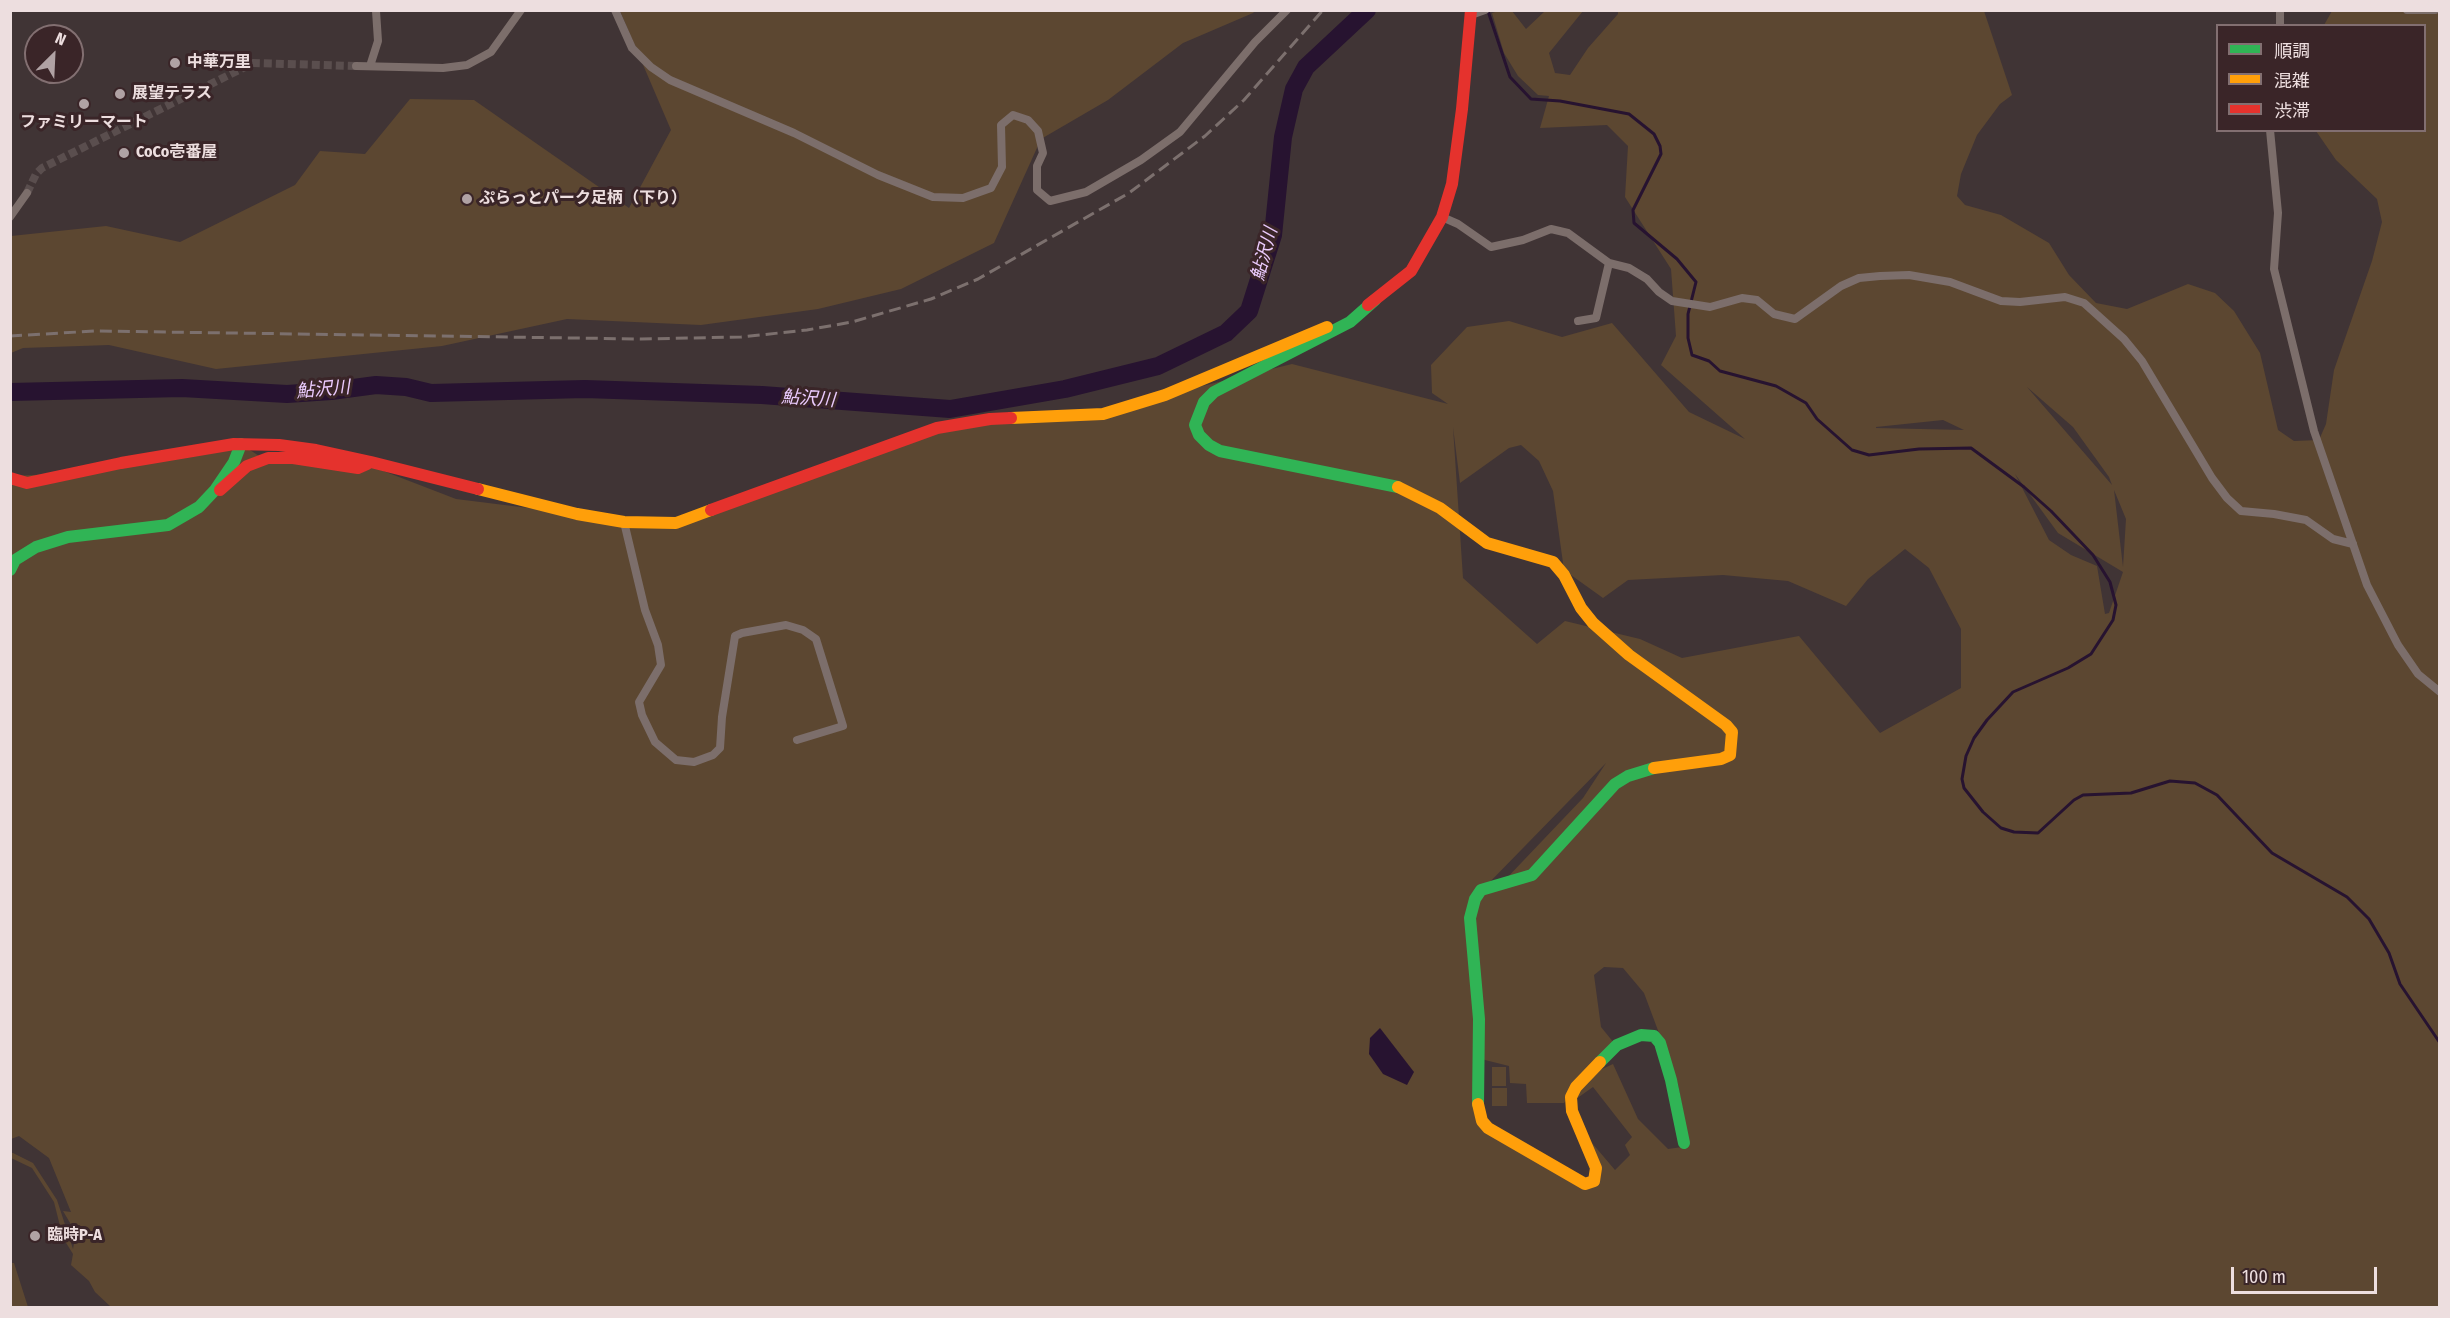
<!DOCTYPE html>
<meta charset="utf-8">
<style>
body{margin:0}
#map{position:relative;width:2450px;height:1318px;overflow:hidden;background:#403435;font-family:"Fira Sans Condensed","Noto Sans JP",sans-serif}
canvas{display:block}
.frame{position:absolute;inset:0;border:12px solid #eddedf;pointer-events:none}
.legend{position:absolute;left:2216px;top:24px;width:210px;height:108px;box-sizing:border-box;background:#3a2528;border:2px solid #826f71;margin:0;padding:8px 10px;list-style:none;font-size:18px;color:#eddedf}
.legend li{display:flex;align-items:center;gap:12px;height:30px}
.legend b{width:30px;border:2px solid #826f71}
.north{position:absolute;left:24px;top:24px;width:60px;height:60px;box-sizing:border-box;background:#3a2528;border:2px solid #826f71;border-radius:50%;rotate:24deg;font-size:16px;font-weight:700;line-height:24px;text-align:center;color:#eddedf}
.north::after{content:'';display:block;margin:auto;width:21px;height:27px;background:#b0a2a4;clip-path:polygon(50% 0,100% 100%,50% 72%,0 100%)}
.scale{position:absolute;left:2231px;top:1267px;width:146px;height:27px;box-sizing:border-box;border:3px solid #eddedf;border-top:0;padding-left:8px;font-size:18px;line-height:21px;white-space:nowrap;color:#eddedf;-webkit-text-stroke:4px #3a2528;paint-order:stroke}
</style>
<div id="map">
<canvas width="2450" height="1318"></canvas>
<div class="frame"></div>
<ul class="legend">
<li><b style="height:8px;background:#30b455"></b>順調</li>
<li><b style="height:8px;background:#ff9f0a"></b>混雑</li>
<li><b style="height:8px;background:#e5322d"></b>渋滞</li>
</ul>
<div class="north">N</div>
<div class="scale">100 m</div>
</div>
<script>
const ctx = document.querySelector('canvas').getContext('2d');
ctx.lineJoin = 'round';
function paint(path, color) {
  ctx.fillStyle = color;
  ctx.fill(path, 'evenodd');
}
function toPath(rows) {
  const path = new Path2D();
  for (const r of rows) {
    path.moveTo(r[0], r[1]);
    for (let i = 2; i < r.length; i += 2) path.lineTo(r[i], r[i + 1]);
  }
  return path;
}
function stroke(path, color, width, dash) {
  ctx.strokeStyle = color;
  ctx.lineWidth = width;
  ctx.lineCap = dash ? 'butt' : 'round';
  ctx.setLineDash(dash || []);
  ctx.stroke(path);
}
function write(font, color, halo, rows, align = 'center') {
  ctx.font = font + ' "Fira Sans Condensed","Noto Sans JP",sans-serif';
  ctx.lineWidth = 6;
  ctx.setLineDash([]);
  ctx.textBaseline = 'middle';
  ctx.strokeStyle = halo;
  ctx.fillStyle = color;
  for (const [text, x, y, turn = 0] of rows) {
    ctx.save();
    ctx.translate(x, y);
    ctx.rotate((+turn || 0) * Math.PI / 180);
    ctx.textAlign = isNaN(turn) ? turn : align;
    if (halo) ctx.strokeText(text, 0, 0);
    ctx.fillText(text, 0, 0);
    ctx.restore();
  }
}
const green = toPath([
 [1502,10,1512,11,1526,29,1545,11,1583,11,1549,53,1555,73,1570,75,1588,48,1618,14,1618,11,1984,11,2012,95,2000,104,1977,135,1961,174,1957,196,1965,205,2001,215,2049,243,2069,275,2096,303,2127,309,2188,284,2215,293,2234,311,2260,353,2278,430,2294,441,2319,440,2326,424,2334,370,2372,261,2382,222,2377,199,2336,160,2316,131,2424,130,2424,26,2324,25,2332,11,2439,11,2439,1307,111,1307,95,1292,89,1281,71,1265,73,1254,63,1238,54,1202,32,1168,11,1158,11,1153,13,1153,33,1163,57,1200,73,1249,76,1233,63,1211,71,1212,49,1158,19,1136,11,1139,11,476,76,473,241,444,268,462,373,467,456,499,577,514,638,528,722,506,954,425,1084,415,1292,364,1448,404,1432,393,1431,365,1467,327,1509,321,1562,337,1612,323,1689,412,1745,439,1661,365,1676,336,1671,269,1625,197,1628,146,1607,125,1540,128,1549,96,1538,95,1518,76,1504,53,1492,13],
 [2027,387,2073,427,2109,477,2112,485],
 [1943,420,1964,430,1876,428,1876,427],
 [1453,427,1460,483,1509,448,1521,445,1539,461,1553,491,1564,570,1603,598,1628,580,1723,575,1788,581,1846,606,1868,579,1905,549,1929,568,1961,629,1961,688,1880,733,1799,636,1682,658,1640,639,1565,621,1537,644,1463,578],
 [2015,474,2058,533,2123,572,2109,613,2105,614,2097,566,2071,555,2049,540],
 [2114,490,2126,519,2123,567],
 [1606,763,1583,798,1503,882,1483,889],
 [1604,967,1623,968,1644,993,1678,1084,1689,1146,1668,1149,1638,1119,1613,1064,1600,1070,1582,1085,1576,1099,1593,1087,1632,1137,1625,1145,1630,1155,1615,1170,1592,1143,1586,1141,1593,1186,1487,1128,1479,1086,1481,1059,1509,1066,1510,1083,1526,1084,1527,1103,1564,1103,1614,1043,1601,1027,1594,975],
 [620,11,1255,11,1253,13,1183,43,1108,100,1041,139,994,243,901,289,818,309,701,325,567,319,442,346,216,369,109,345,23,348,11,353,11,236,106,226,180,242,295,185,320,151,365,154,410,99,474,100,629,208,671,130],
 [1492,1067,1506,1067,1506,1086,1492,1086],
 [1492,1088,1507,1088,1507,1106,1492,1106],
 [11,1263,14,1263,28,1307,11,1307]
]);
const water = toPath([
 [1380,1028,1414,1072,1407,1085,1383,1074,1369,1054,1370,1038]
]);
const stream = toPath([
 [1488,11,1510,77,1531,99,1560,101,1629,114,1654,134,1660,146,1661,154,1633,210,1634,223,1677,259,1696,282,1688,314,1688,338,1692,355,1709,361,1720,371,1776,386,1806,403,1817,419,1852,450,1869,455,1919,449,1971,448,2024,487,2051,511,2093,555,2110,582,2116,605,2113,620,2091,654,2068,668,2013,692,1987,720,1974,738,1966,756,1962,779,1964,788,1983,812,2001,828,2014,832,2038,833,2074,800,2083,795,2131,793,2170,781,2195,783,2217,795,2272,853,2347,897,2369,919,2389,953,2400,984,2440,1043]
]);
const river = toPath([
 [10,392,182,388,287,394,331,391,376,385,406,387,431,393,585,389,762,395,950,409,1065,389,1158,366,1226,333,1249,311,1273,235,1283,137,1294,89,1306,67,1367,10]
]);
const streetTunnel = toPath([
 [27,193,36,174,42,168,253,63,356,66]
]);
const street = toPath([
 [615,10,632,48,651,67,670,80,794,133,878,175,933,197,963,198,991,188,1002,167,1001,125,1013,115,1028,120,1038,131,1043,153,1037,166,1037,190,1050,201,1086,192,1141,160,1180,132,1255,42,1287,10],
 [2407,10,2435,10],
 [1471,15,1485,10],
 [2280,26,2280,10],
 [356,66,443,68,467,65,491,52,521,10],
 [370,66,378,41,376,11],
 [2270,130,2278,213,2274,269,2314,431,2367,585,2398,645,2418,674,2440,692],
 [10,217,27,193],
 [1442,217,1458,224,1491,247,1523,240,1551,229,1568,233,1609,263,1629,268,1647,279,1659,292,1672,301,1710,307,1742,298,1757,300,1774,314,1795,319,1841,286,1859,278,1880,276,1909,275,1950,282,2001,301,2020,302,2065,297,2084,303,2124,339,2142,361,2212,478,2227,498,2241,511,2274,514,2306,520,2333,539,2353,544],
 [1578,321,1596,318,1609,263],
 [624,522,645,610,658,645,661,665,639,702,642,715,655,742,676,760,694,762,713,755,720,748,722,717,735,636,742,633,786,625,803,630,816,639,843,726,797,740]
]);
const fast = toPath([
 [1375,300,1350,322,1214,392,1204,402,1195,425,1199,435,1209,445,1220,451,1398,487],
 [10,570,15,560,36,547,68,537,168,525,199,507,215,490,234,462,241,444],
 [1600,1062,1617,1045,1641,1035,1654,1036,1660,1043,1671,1080,1684,1143],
 [1478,1104,1479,1019,1470,918,1475,899,1481,890,1532,875,1615,784,1628,776,1654,768]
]);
const slow = toPath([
 [1011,418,1103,414,1165,395,1327,327],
 [1398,487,1440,508,1487,543,1553,562,1564,575,1581,608,1593,623,1629,655,1726,725,1732,732,1730,755,1721,759,1654,768],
 [478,489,577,514,624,522,676,523,711,510],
 [1478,1104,1482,1121,1488,1128,1585,1184,1594,1181,1596,1168,1572,1111,1571,1097,1576,1087,1600,1062]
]);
const jam = toPath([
 [1368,305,1411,271,1442,217,1452,184,1462,109,1471,10],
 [10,478,27,483,121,463,234,444,279,445,316,450,371,462,478,489],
 [220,490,247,466,268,458,293,458,358,468,367,464],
 [711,510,937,428,990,419,1011,418]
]);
const rail = toPath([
 [10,336,95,331,641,339,741,337,807,330,852,322,931,299,978,279,1129,193,1205,136,1244,100,1323,10]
]);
const markers = [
 [175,63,6,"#b0a2a4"],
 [120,94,6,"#b0a2a4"],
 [84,104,6,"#b0a2a4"],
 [124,153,6,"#b0a2a4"],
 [467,199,6,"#b0a2a4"],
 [35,1236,6,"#b0a2a4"]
];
const poiNames = [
 ["中華万里",187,63],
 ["展望テラス",132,94],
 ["ファミリーマート",84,123,"center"],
 ["CoCo壱番屋",136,153],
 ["ぷらっとパーク足柄（下り）",479,199],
 ["臨時P-A",47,1236]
];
const waterNames = [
 ["鮎沢川",1265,254,-75],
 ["鮎沢川",323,390,-5],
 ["鮎沢川",808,399,4]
];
paint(green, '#5c4731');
paint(water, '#271330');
stroke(stream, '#271330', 3);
stroke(river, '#271330', 18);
stroke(streetTunnel, '#5a4e4e', 8, [8, 4]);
stroke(street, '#7c6e6b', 8);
stroke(fast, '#30b455', 12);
stroke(slow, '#ff9f0a', 12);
stroke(jam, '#e5322d', 12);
stroke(rail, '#7c706e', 3, [12, 6]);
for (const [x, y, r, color] of markers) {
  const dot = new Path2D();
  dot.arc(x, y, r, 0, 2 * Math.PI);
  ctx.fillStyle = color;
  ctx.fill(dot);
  stroke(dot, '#3a2528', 2);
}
write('bold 16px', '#eddedf', '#3a2528', poiNames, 'left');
write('italic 18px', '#ebcbfe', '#3a2528', waterNames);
</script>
